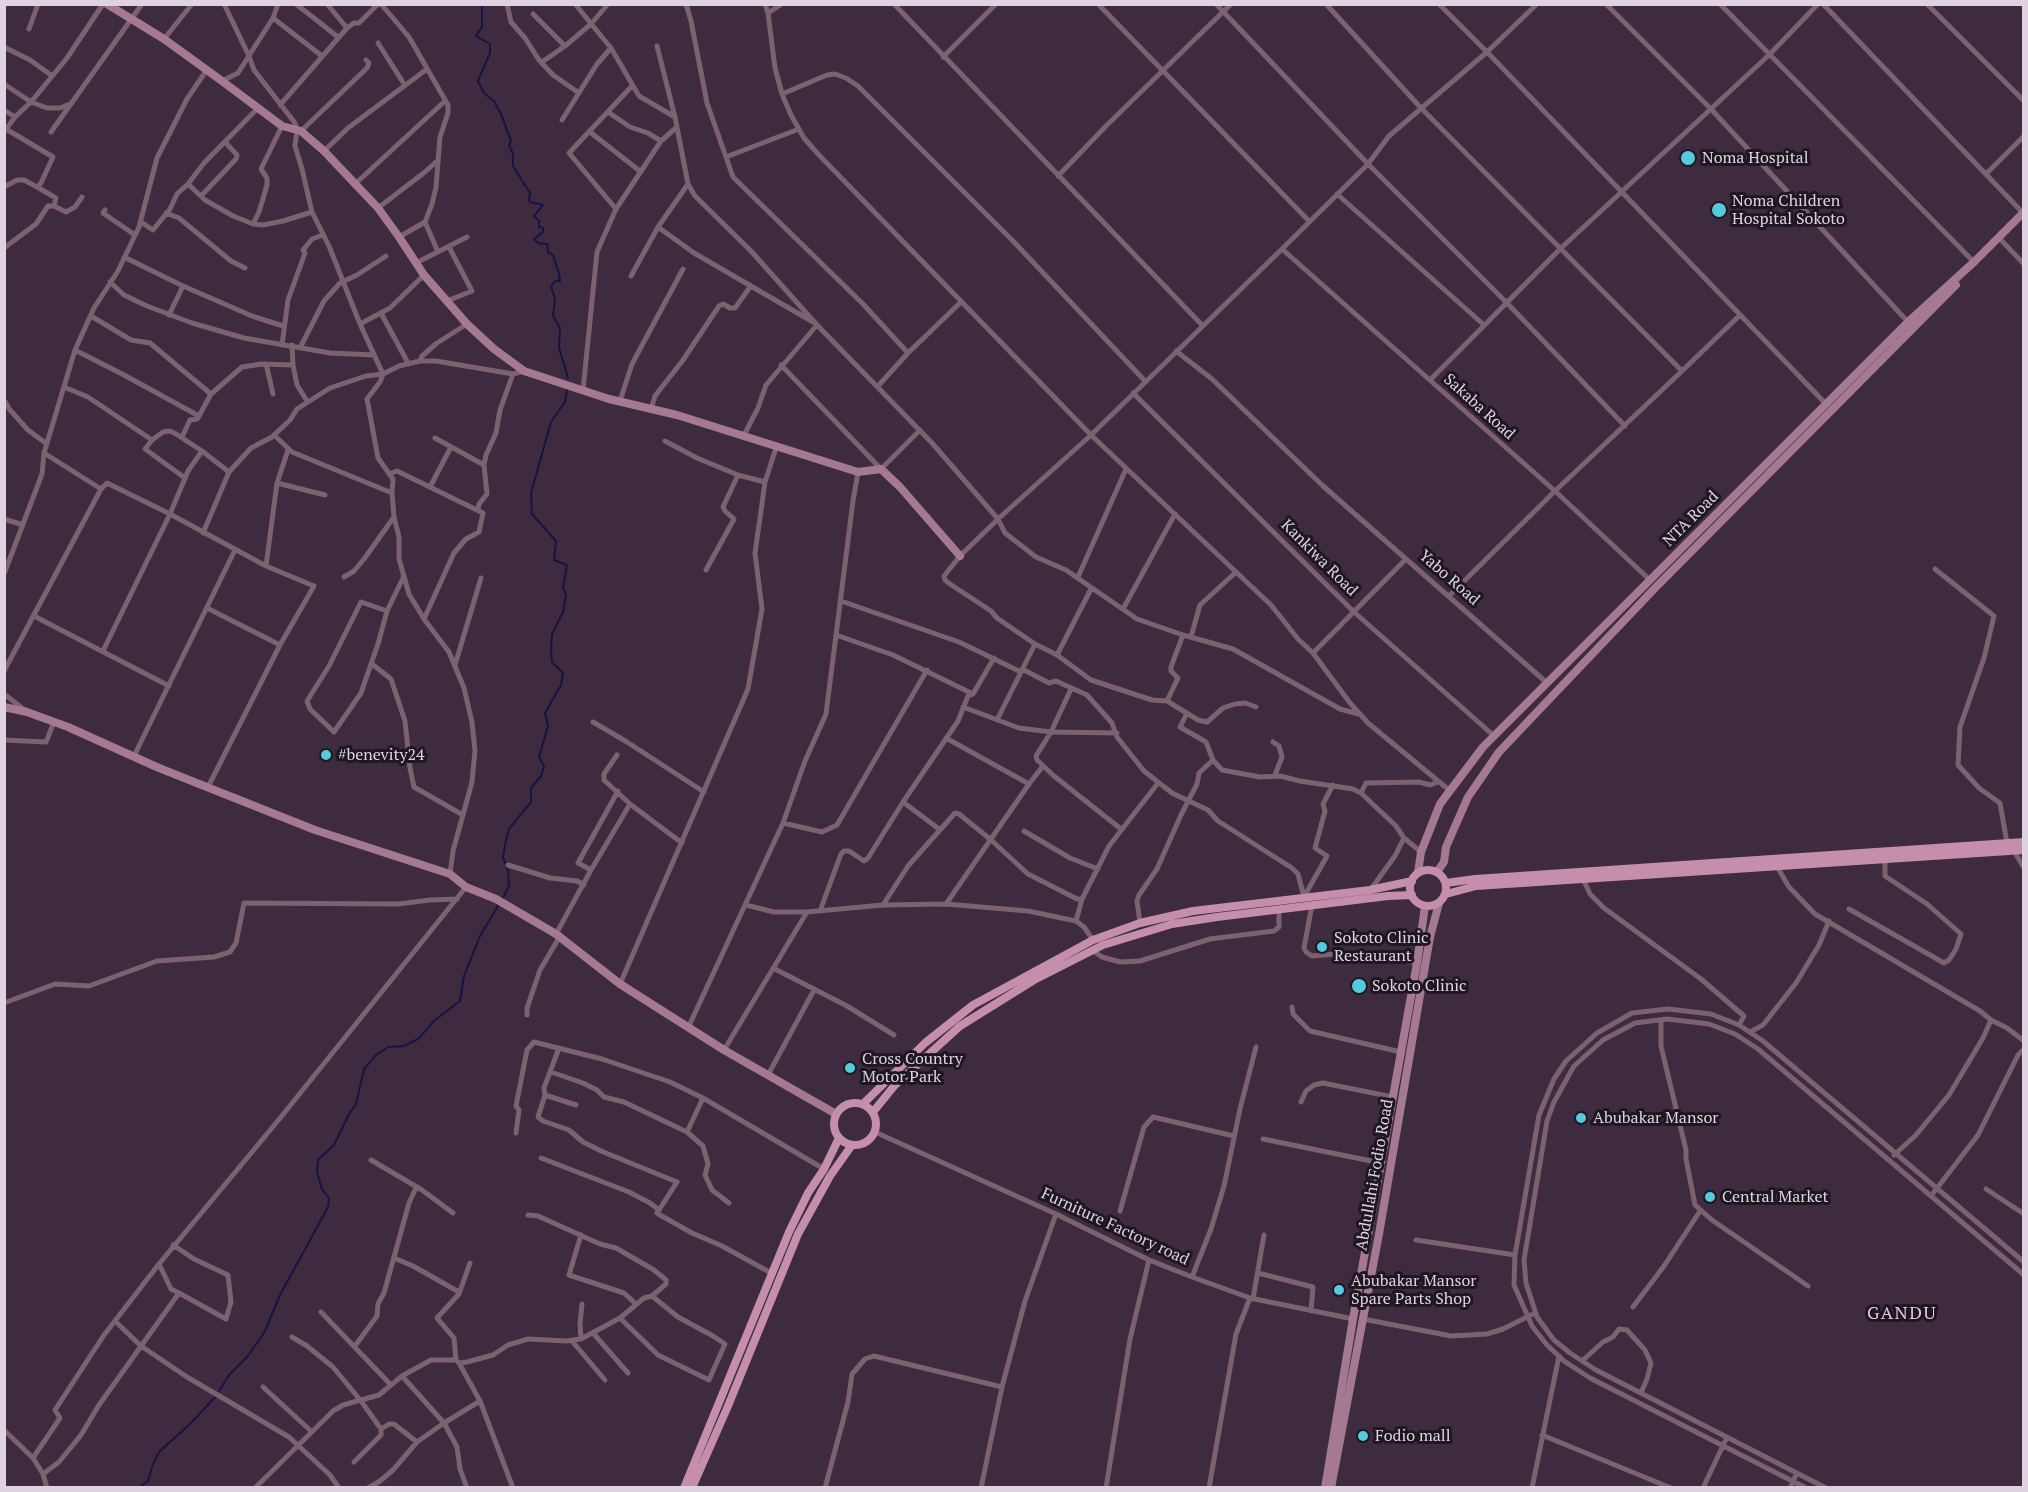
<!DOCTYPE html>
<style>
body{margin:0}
#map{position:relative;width:2028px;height:1492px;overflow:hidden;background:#3e2b40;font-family:"PT Serif",serif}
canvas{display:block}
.frame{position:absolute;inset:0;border:6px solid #dfd3e1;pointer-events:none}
</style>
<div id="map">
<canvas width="2028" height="1492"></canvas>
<div class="frame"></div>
</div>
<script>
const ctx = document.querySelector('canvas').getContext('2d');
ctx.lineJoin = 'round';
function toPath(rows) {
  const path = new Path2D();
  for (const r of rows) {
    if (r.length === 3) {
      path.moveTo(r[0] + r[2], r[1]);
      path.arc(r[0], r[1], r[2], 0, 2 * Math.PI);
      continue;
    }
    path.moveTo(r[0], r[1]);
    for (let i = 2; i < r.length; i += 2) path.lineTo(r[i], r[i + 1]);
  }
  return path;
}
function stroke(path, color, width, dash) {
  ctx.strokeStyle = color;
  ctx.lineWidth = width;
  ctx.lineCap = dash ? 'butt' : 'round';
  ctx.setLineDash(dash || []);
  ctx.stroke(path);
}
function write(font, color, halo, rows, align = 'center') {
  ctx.font = font + ' "PT Serif",serif';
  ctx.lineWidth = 6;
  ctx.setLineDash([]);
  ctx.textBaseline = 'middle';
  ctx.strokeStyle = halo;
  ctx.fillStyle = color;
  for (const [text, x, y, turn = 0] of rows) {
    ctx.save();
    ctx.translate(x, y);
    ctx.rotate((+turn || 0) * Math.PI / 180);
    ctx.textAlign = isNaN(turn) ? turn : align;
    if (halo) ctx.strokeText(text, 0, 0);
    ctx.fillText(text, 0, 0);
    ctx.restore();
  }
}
const stream = toPath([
 [482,4,482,27,476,36,490,44,490,53,478,81,484,93,494,101,501,114,511,141,509,145,513,154,513,166,530,193,529,200,530,202,543,205,534,216,539,221,539,227,543,228,543,232,534,239,538,243,547,244,548,252,553,255,559,274,560,281,555,281,551,287,555,298,553,316,560,328,559,348,568,378],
 [503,898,509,886,508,871,503,857,505,845,509,829,531,802,531,788,541,776,544,766,539,757,548,726,545,713,561,685,563,673,552,662,551,649,552,634,563,612,566,595,563,588,567,565,554,560,556,541,532,514,531,493,551,422,565,402,567,389],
 [219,1391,229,1375,247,1357,264,1333,280,1295,328,1207,329,1198,322,1189,317,1172,318,1160,334,1145,348,1116,356,1104,364,1069,376,1055,388,1047,404,1046,418,1039,435,1020,460,1001,464,976,480,936,499,904],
 [138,1488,148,1481,153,1464,159,1452,192,1422,216,1396]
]);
const street = toPath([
 [296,4,338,37],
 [327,4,347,28],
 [381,4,409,37,448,105,448,113,440,137,436,187,432,204,425,222,399,237],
 [507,4,511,22,525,38,539,60,553,75,579,93],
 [575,4,611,48,639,96,675,117,688,184,695,196,751,251,817,325,932,443,998,519,1005,533,1036,557,1066,570,1137,619,1183,635,1233,649,1340,709,1359,714],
 [686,4,691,21,707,103,733,177,863,304,908,353],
 [765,4,768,13,775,68,782,94,791,115,804,138,818,154,1091,435,1271,605,1298,639,1313,653,1350,703,1368,723,1449,790],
 [894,4,1202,325],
 [1098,4,1309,221],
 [1216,4,1368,164,1507,303,1625,426],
 [1326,4,1421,108,1682,371,1555,491,1449,596],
 [1439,4,1487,52,1826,404],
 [1606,4,1710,108,1908,322],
 [1720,4,1974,262],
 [1823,4,2023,213],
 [1927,4,2024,101],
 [768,13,782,4],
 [533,14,565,46,591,24,608,4],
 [273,18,322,56],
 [29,29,38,4],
 [164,39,192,4],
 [378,43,404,84],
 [657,46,675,117],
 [4,47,30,60,51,75],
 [943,57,996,4],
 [542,62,565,46],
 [222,81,238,73,273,18,278,4],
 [4,84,31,102,47,108,60,108,70,104],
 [782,94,827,75,835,74,846,78,858,86,1014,242,1145,381],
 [280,105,347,28,354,23,359,23,378,4],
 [4,110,15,117],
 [608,112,630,127,648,133,661,141],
 [562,120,597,64,611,48],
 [301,131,367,68,369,63,366,60],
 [4,132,15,117,31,102,67,58,103,4],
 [51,132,142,4],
 [590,132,641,172],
 [324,151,348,128,427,69],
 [726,157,799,129],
 [1986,174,2024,136],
 [1058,176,1106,126,1231,4],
 [188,184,205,200,233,216,253,224,263,225,283,221,312,212],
 [355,184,445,101],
 [4,187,17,180,24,180,37,187,41,183,53,157,6,129],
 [37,187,56,198,54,206],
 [1337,194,1484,325],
 [201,196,236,159,237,155,225,142],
 [378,208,425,172,437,161],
 [616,209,569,153,632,86],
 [105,210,103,213,135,235],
 [166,213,179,218,231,261,245,268],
 [141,222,153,230,170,209,177,194,188,184,204,163,258,108],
 [425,222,438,252],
 [253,224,259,212,267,185,267,178,261,169,282,126],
 [658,227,694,253,813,322],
 [2001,240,2024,264],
 [4,248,36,224,48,206,54,206,66,212,75,207,82,197],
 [1282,249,1555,491,1651,581],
 [124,257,183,286,252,316,283,326],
 [416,263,467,237],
 [631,276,658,227,688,184],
 [110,282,124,295,147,306,192,323,244,338,330,353,374,355],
 [447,301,472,291,449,247],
 [381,313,408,363],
 [169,315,183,286],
 [91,316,131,340,150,343,211,394],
 [360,324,390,308,424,275],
 [282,345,288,300,305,253,303,250,312,239,323,235],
 [292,345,293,365,297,385,307,401],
 [301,346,324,301,340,283,357,275,386,256],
 [75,350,124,375,199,416],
 [1176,351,1212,379,1322,485,1406,559],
 [420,361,422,356,437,343,467,324],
 [266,364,273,394],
 [781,365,881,469,920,430],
 [1682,371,1740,315],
 [1430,380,1560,249,1770,54,1818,4],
 [878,386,908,353,961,302],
 [64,387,88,397,152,440,163,432,170,431,176,434,202,451,229,472],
 [583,390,597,252,616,209,661,141,677,127],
 [1133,393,1354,612,1493,735],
 [4,400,10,410,28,430,47,444],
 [620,401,632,364,683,269],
 [651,409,655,396,683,360,719,306,723,304,730,308,735,308,750,287],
 [274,435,292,452,392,493],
 [182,437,190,420,197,419,199,416,211,394,242,367,262,364,293,365],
 [743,437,758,408,766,385,817,325],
 [435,438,484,465],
 [152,440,145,449,185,478],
 [665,441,697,458,738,475,765,482],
 [44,453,101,489,107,483,170,514,266,566,314,586,280,645,208,787],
 [389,474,397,471,483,513,479,532,466,539,454,553,424,619],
 [277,483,325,495],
 [430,487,451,447],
 [478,510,479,504,487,494,484,465,486,455,496,433,500,410,513,374],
 [4,519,23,525],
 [203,533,229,472,251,448,272,437,290,420,297,409,330,388,366,376,383,374,360,324,329,246,312,212,302,169,295,146,297,130,295,123,254,70,249,56,224,4],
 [266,566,277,483,288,450],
 [1935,569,1994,616,1984,658,1960,727,1958,765,1979,788,2000,803,2007,843],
 [706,570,734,519,725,511,723,507,738,475],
 [4,574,42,474,44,453,75,350,94,308,118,271,139,227,157,158,187,99,206,71],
 [344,577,354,571,364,559,394,517],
 [1078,577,1126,469],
 [841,601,959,642,1021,672,1024,670,1049,683,1056,681,1087,695,1112,723,1117,737,1144,771,1172,793,1208,810,1218,821,1292,868,1298,874,1304,897],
 [207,608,280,645],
 [1123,609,1175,514],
 [387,611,361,602,329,666,307,701,310,709,334,732,361,693,378,644,387,611,404,576],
 [34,616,169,686],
 [836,635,893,655,973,694],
 [1191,637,1200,605,1236,572],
 [103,651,170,514,188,471,202,451],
 [1313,653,1406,559,1546,682],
 [1057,655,1091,589],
 [372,664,391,679,405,721,410,768,414,787,463,815],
 [455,665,481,578],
 [4,671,101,489],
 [1071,689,1051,732,1036,756,1037,760,1054,776,1121,829],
 [4,694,26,711],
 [1167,701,1178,678,1171,671,1171,667,1183,635],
 [963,707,1019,728,1051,732,1117,733],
 [1256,707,1245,703,1235,704,1223,708,1207,722,1198,720,1167,701,1152,700,1091,680,1057,655,1035,644,997,618,991,611,950,584,945,580,944,576,960,556,998,519,1091,435,1282,249,1368,164,1389,136,1487,52,1537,4],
 [1187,713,1180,727,1206,742,1213,760,1222,770,1260,777,1280,776,1300,781,1353,789,1361,793,1396,826,1404,838,1395,856,1371,889],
 [997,720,1035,644],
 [593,722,627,742,704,792],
 [946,738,1029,784],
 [4,740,46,742,54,722],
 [1273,742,1279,746,1282,757,1275,775],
 [617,755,604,774,604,780,630,804,682,843],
 [134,756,235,550],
 [1361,793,1366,783,1419,782,1430,785,1438,782],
 [903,802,939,829],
 [783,823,822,832,837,825,927,670],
 [1024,831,1070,858,1098,869],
 [1404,838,1421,852],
 [2014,851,2024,868],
 [508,865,550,878,577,881,584,885],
 [1776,865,1789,887,1815,914,1980,1011,1991,1020,2007,1028,2024,1041],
 [591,870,578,863,618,791],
 [450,874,453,851,472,782,475,751,472,722,464,688,449,652,424,619,409,594,399,559,399,537,394,517,392,493,393,479,378,458,367,399,380,382,383,374,399,366,420,361,436,361,513,374,524,371],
 [1583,879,1590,894,1604,908,1701,979,1744,1016,1739,1025],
 [1304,897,1327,856,1315,848,1325,811,1323,804,1333,785],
 [946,904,1029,784,1043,766],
 [746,905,774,912,807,912,883,905,946,904,1028,911,1076,921,1084,927,1093,940],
 [883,905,908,866,955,813,959,814,990,839,1028,874,1077,899,1082,899],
 [1312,905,1304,948,1306,952,1312,956,1346,953,1417,963],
 [1849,909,1944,963,1949,960,1956,949,1961,934,1927,904,1885,876,1885,858],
 [820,911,841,854,844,851,849,851,864,861,868,858,903,802,958,721,968,696,973,694,994,658],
 [1076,921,1082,899,1109,846,1158,783],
 [1140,923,1137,901,1139,895,1157,869,1181,815,1197,784,1199,773,1213,760],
 [556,934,591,870,630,804],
 [1092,950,1102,957,1120,962,1140,961,1210,939,1274,931,1279,927,1279,910],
 [773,968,847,1006,894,1035],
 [620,984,748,689,762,609,755,553,765,482,776,448],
 [4,1003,55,984,89,986,157,961,214,957,230,952,236,943,244,903,398,904,430,900,457,899],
 [1292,1007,1293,1014,1310,1031,1401,1052],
 [527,1015,527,1008,540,970,560,936],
 [1661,1020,1661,1046,1686,1150,1686,1159,1695,1205,1712,1220,1808,1286],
 [688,1028,783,823,805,761,826,714,853,501,858,472],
 [1750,1032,1763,1025,1796,983,1819,945,1829,921],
 [559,1048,544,1088,545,1095,538,1117,543,1121,569,1130,583,1142,601,1151,677,1182,659,1210],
 [724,1050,807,912],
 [551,1072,583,1083,597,1090,604,1097,624,1102,687,1132,703,1146,708,1164,705,1175,712,1190,729,1203],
 [768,1075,814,990],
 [545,1095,576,1105],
 [1301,1102,1306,1091,1314,1085,1323,1083,1393,1097],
 [687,1132,703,1098],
 [875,1132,1056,1214,1149,1260,1192,1277,1250,1298,1353,1319],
 [516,1133,519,1110,516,1106,527,1050,534,1042,602,1059,670,1082,703,1098,824,1169],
 [1263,1139,1381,1163],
 [1894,1155,1916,1135,1949,1095,1983,1038,1991,1020],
 [541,1158,629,1192,650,1203,659,1210,657,1213,660,1215,692,1233,722,1246,773,1274],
 [371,1160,422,1190,453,1213],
 [1986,1189,2024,1214],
 [1931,1196,1978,1135,2018,1055,2024,1049],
 [1120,1211,1144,1127,1153,1117,1234,1136],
 [581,1235,569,1275,624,1293,636,1304],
 [1416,1240,1515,1255],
 [173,1245,194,1259,228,1275,231,1302,226,1319,179,1293],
 [394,1258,413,1266,459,1292],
 [1258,1273,1313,1287,1311,1311],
 [1192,1277,1211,1229,1224,1186,1240,1109,1256,1047],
 [1253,1299,1264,1235],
 [1633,1307,1664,1266,1700,1211],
 [321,1312,391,1385],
 [620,1318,658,1355,709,1380,725,1344,713,1336,678,1317,652,1296],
 [1363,1319,1451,1336,1487,1334,1503,1329,1535,1313],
 [115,1321,141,1346,187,1377,289,1437,330,1475,339,1488],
 [593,1333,628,1373],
 [292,1337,307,1346,333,1367,361,1401,381,1429],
 [581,1339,580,1324,582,1304],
 [572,1341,605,1380],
 [355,1346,377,1316,378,1304,384,1293,409,1203,416,1188],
 [456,1360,454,1338,437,1318,459,1294,470,1263],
 [1582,1361,1603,1342,1613,1337,1619,1329,1627,1330,1645,1350,1651,1363,1647,1379,1641,1393],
 [459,1363,480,1401,513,1488],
 [402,1376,444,1423,457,1447,460,1469,467,1488],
 [263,1387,311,1431],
 [4,1430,33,1458,43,1474,47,1488],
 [1542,1435,1671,1488],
 [33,1458,60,1418,55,1410,104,1335,159,1264],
 [354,1462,381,1435,381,1429,389,1424,394,1424,417,1442],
 [43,1474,59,1462,81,1435,99,1405,179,1293,171,1289,159,1264,281,1117,466,887],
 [255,1488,333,1411,343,1405,379,1395,402,1376,431,1360,456,1360,459,1363,467,1362,493,1355,508,1345,528,1339,566,1341,581,1339,620,1318,644,1298,652,1296,666,1284,666,1280,654,1270,616,1248,600,1244,538,1216,528,1215],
 [368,1488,380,1481,393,1470,417,1442,444,1423,480,1401],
 [825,1488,848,1402,852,1374,865,1359,874,1356,1002,1387],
 [981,1488,1002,1387,1025,1301,1056,1214],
 [1106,1488,1130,1339,1149,1260],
 [1209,1488,1236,1334,1250,1298],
 [1532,1488,1559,1356],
 [1703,1488,1727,1437],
 [1790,1488,1797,1473],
 [1806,1488,1590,1378,1564,1361,1547,1345,1532,1326,1514,1285,1515,1255,1539,1115,1554,1079,1566,1061,1597,1033,1632,1013,1668,1009,1711,1014,1739,1025,1763,1041,2024,1262],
 [1826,1488,1596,1370,1570,1353,1554,1340,1537,1317,1526,1283,1524,1260,1547,1121,1554,1102,1574,1066,1603,1040,1635,1023,1667,1019,1709,1024,1735,1034,1758,1049,2024,1275]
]);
const secondary = toPath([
 [107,4,164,39,222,81,282,126,301,131,324,151,378,208,399,237,424,275,467,324,494,349,524,371,609,399,677,415,858,472,881,469,900,487,960,556],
 [4,707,27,712,68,727,159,768,315,830,450,874,466,887,496,899,556,934,620,984,724,1050,836,1114],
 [1437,872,1444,862,1446,847,1468,797,1499,752,1655,588,1956,285],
 [1418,873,1421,852,1440,804,1483,747,1908,322,1974,262,2024,212],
 [1325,1488,1353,1319,1417,963,1425,906],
 [1331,1488,1379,1234,1430,937,1439,903]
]);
const primary = toPath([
 [1428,888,18],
 [1446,883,1475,879,2024,842],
 [1446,894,1476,886,2024,850],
 [855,1124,21],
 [863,1104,925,1043,973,1005,1093,940,1140,923,1193,911,1370,890,1412,881],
 [873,1112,895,1085,960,1026,1034,980,1103,945,1172,924,1217,917,1388,896,1412,895],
 [684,1488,789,1232,808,1193,824,1169,839,1138],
 [692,1488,728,1406,798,1234,830,1176,852,1145]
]);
const markers = [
 [1688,158,8,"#54cadd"],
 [1719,210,8,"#54cadd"],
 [326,755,6,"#54cadd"],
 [1322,947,6,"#54cadd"],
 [1359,986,8,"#54cadd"],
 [850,1068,6,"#54cadd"],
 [1581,1118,6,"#54cadd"],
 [1710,1197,6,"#54cadd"],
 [1339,1290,6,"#54cadd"],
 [1363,1436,6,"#54cadd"]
];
const poiNames = [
 ["Noma Hospital",1702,158],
 ["Noma Children",1732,201],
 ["Hospital Sokoto",1732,219],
 ["#benevity24",338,755],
 ["Sokoto Clinic",1334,938],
 ["Restaurant",1334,956],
 ["Sokoto Clinic",1372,986],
 ["Cross Country",862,1059],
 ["Motor Park",862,1077],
 ["Abubakar Mansor",1593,1118],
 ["Central Market",1722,1197],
 ["Abubakar Mansor",1351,1281],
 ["Spare Parts Shop",1351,1299],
 ["Fodio mall",1375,1436]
];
const streetNames = [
 ["Sakaba Road",1479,407,42],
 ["NTA Road",1691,519,-45],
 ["Kankiwa Road",1319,558,45],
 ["Yabo Road",1449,578,41],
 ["Abdullahi Fodio Road",1375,1175,-80],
 ["Furniture Factory road",1115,1227,25]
];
const neighbourhoodNames = [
 ["GANDU",1902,1314]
];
stroke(stream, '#151446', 2);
stroke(street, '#7c616f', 5);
stroke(secondary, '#a57a91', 8);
stroke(primary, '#c58eab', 8);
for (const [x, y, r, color] of markers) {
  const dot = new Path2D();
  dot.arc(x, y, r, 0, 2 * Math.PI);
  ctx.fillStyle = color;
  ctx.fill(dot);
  stroke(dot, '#1f1720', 2);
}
write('16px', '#dfd3e1', '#1f1720', poiNames, 'left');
write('16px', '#dfd3e1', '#1f1720', streetNames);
ctx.letterSpacing = '1.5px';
write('18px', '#e2cae4', '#1f1720', neighbourhoodNames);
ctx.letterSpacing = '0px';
</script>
